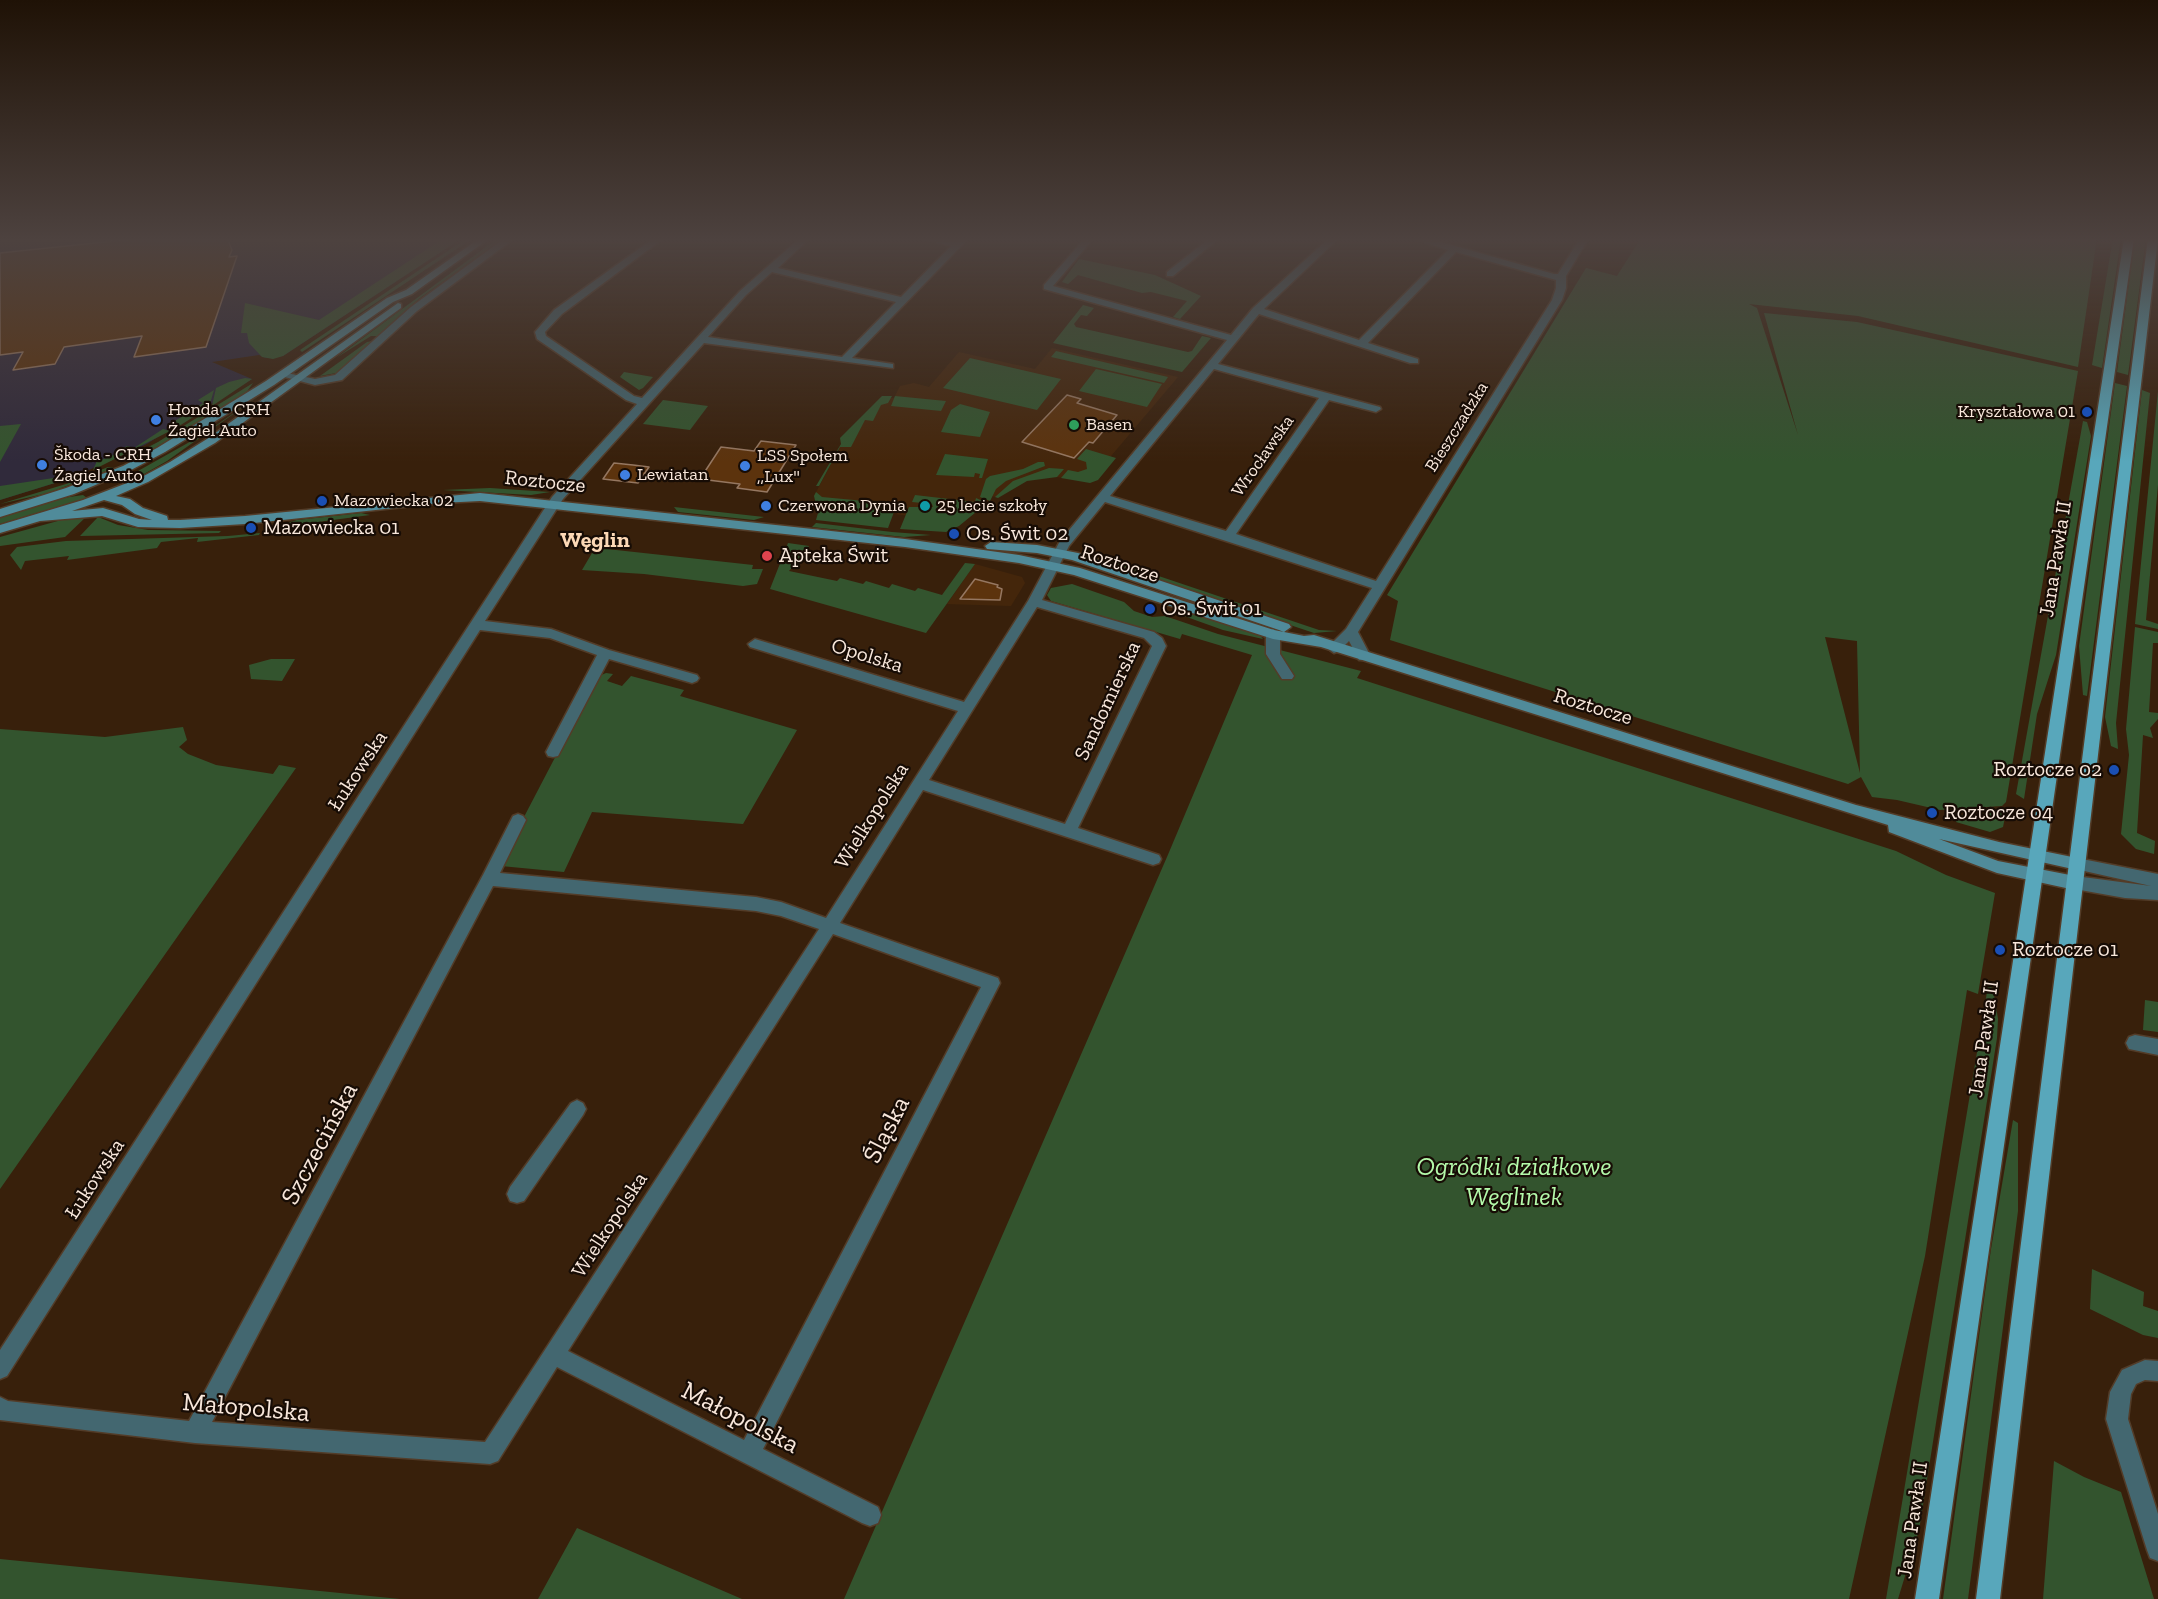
<!DOCTYPE html>
<meta charset="utf-8">
<style>
body{margin:0}
canvas{display:block;background:#38200b}
</style>
<canvas width="2158" height="1599"></canvas>
<script>
const ctx = document.querySelector('canvas').getContext('2d');
ctx.lineJoin = 'round';
function paint(path, color) {
  ctx.fillStyle = color;
  ctx.fill(path, 'evenodd');
}
function toPath(rows) {
  const path = new Path2D();
  for (const r of rows) {
    path.moveTo(r[0], r[1]);
    for (let i = 2; i < r.length; i += 2) path.lineTo(r[i], r[i + 1]);
  }
  return path;
}
function stroke(path, color, width, dash) {
  ctx.strokeStyle = color;
  ctx.lineWidth = width;
  ctx.lineCap = dash ? 'butt' : 'round';
  ctx.setLineDash(dash || []);
  ctx.stroke(path);
}
function write(font, color, halo, rows, align = 'center') {
  ctx.font = font + ' "Zilla Slab",serif';
  ctx.lineWidth = 4.5;
  ctx.setLineDash([]);
  ctx.textBaseline = 'middle';
  ctx.strokeStyle = halo;
  ctx.fillStyle = color;
  for (const [text, x, y, turn = 0] of rows) {
    ctx.save();
    ctx.translate(x, y);
    ctx.rotate((+turn || 0) * Math.PI / 180);
    ctx.textAlign = isNaN(turn) ? turn : align;
    if (halo) ctx.strokeText(text, 0, 0);
    ctx.fillText(text, 0, 0);
    ctx.restore();
  }
}
const commercial = toPath([
 [0,238,462,238,283,356,266,358,259,355,212,362,252,379,145,445,71,478,0,500]
]);
const built = toPath([
 [1052,348,1178,377,1089,482,1050,476,1038,477,1018,483,996,497,991,496,989,500,955,521,824,506,814,496,848,432,881,397,894,398,900,386,914,383,929,387,959,352,1035,369],
 [975,564,1022,577,1025,583,1011,606,947,604]
]);
const green = toPath([
 [444,238,462,238,283,356,273,359,262,357,249,343,247,333,241,333,245,303,319,320],
 [467,238,473,238,302,352,300,350],
 [498,238,504,238,420,298,377,336,371,336,336,358],
 [1641,238,2097,238,2078,367,1858,316,1749,304,1757,308,1798,435,1764,313,1857,322,2078,371,2006,802,2002,806,1940,810,1897,800,1872,797,1861,777,1848,784,1390,640,1398,601,1387,595,1586,268,1617,276],
 [1825,637,1857,641,1860,773],
 [2113,238,2121,238,2102,368,2092,365],
 [2135,238,2146,238,2128,375,2117,372],
 [1079,259,1155,275,1201,296,1180,319,1173,317,1187,301,1151,292,1142,293,1078,275,1068,284,1062,282],
 [1083,305,1094,308,1087,316,1081,315,1074,324,1076,327,1188,352,1192,351,1202,336,1211,338,1182,372,1053,343],
 [373,341,336,373,320,376,367,342],
 [1056,351,1168,377,1164,383,1051,357],
 [970,358,1061,379,1037,410,943,388],
 [1096,369,1162,384,1147,407,1079,391],
 [624,372,653,377,643,388,639,390,620,377],
 [245,378,252,379,212,406,216,388,229,382],
 [253,383,246,393,209,416,147,453,127,461,129,457,158,442],
 [2115,383,2127,386,2087,696,2083,695,2079,646],
 [273,386,167,461,144,474,138,471,202,435],
 [214,390,209,407,176,428,167,426,203,403,198,400],
 [2142,390,2150,393,2116,723,2118,749,2111,746,2105,717],
 [2158,391,2158,485,2146,620,2158,624,2158,629,2135,624],
 [882,396,892,396,888,403,881,405,873,421,865,420,851,447,840,447,819,486,816,486,841,444,840,438],
 [895,396,946,401,941,411,891,406],
 [663,400,708,406,690,430,643,424],
 [960,404,990,412,980,437,941,432,951,410],
 [2083,421,2087,422,2091,436,2056,655,2037,714,2024,799,2016,794],
 [21,424,0,462,0,426],
 [163,429,170,431,93,470,97,461,110,457,127,446,134,448],
 [1086,449,1116,458,1098,480,1090,483,1061,478,1068,470,1078,472,1087,469,1086,462,1077,459],
 [945,454,988,459,982,478,979,478,980,474,975,473,974,477,936,475],
 [1038,462,1044,462,1045,466,1006,481,996,489,990,501,980,497,986,479,990,476,1023,469],
 [108,467,114,468,48,493,0,504,66,484],
 [1049,468,1064,469,1057,477,1027,481,998,498,995,497,1013,481],
 [67,476,71,478,0,500,0,486],
 [490,488,550,492,531,495,443,490],
 [816,492,822,497,897,504,888,528,816,520,818,513,814,496],
 [83,495,87,498,0,524,0,518,63,498],
 [915,495,975,502,976,498,987,503,959,526,946,532,900,529,909,507,933,507,932,504,912,502],
 [674,507,764,517,754,520,678,512],
 [361,513,370,515,266,529,297,520],
 [87,516,65,537,0,546,0,537,65,519],
 [98,517,118,525,148,530,221,531,219,533,80,536],
 [816,523,892,532,931,535,904,537,812,527],
 [605,531,616,532,607,549,753,565,752,569,763,569,757,584,743,586,644,574,582,570],
 [260,533,259,535,197,542,198,538,161,542,157,548,67,560,69,556,25,561,21,570,10,555,17,547,66,541,228,536],
 [788,543,809,546,789,571,837,581,840,578,863,584,866,581,889,588,892,584,915,591,918,588,942,595,965,563,975,564,926,633,770,589],
 [1099,561,1120,563,1319,630,1337,631,1314,633],
 [1072,584,1124,602,1134,611,1152,617,1165,616,1218,634,1361,671,1357,678,1896,851,1946,875,1995,893,1978,994,1967,990,1925,1256,1849,1599,844,1599,1167,857,1252,655,1182,634,1180,639,1051,601,1047,595,1051,588],
 [1170,611,1199,616,1259,634,1263,639,1223,630],
 [2135,627,2158,632,2158,643,2153,643,2149,712,2158,713,2158,719,2150,728,2153,738,2143,735,2137,833,2155,841,2154,854,2136,849,2121,834,2129,755,2126,729],
 [271,659,295,659,282,681,251,679,249,665],
 [606,673,613,674,607,681,622,686,631,676,684,690,680,696,797,730,743,824,592,812,564,872,501,866,501,861,597,677],
 [183,727,187,740,179,747,188,754,216,765,273,774,279,765,296,768,0,1189,0,729,105,737],
 [2006,812,2003,827,1990,832,1956,822,1956,818,1950,816],
 [1988,986,1993,988,1998,1019,1997,1038,1919,1530,1898,1599,1886,1599],
 [2145,1000,2158,1002,2158,1032,2143,1030],
 [2013,1120,2018,1123,2018,1211,1968,1599,1943,1599,1991,1249],
 [2092,1269,2144,1292,2143,1306,2158,1311,2158,1338,2143,1335,2090,1309],
 [2054,1461,2084,1477,2121,1492,2154,1599,2043,1599],
 [577,1528,742,1599,538,1599],
 [0,1559,400,1599,0,1599]
]);
const building = toPath([
 [143,238,227,238,232,250,229,257,237,256,206,347,134,357,142,336,64,347,55,364,13,370,23,352,0,355,0,253,143,238],
 [1067,395,1081,399,1077,403,1117,415,1093,443,1089,442,1074,458,1022,442,1067,395],
 [761,441,796,445,767,492,737,488,740,484,700,479,721,447,754,451,761,441],
 [614,463,633,465,649,467,638,483,603,479,614,463],
 [975,579,998,585,997,587,1002,589,1000,600,960,599,975,579]
]);
const street = toPath([
 [505,238,515,238,417,311,342,380,315,385,277,375,282,372,315,379,335,375,411,307,505,238],
 [654,238,664,238,562,314,545,332,546,336,634,396,642,398,740,291,800,238,810,238,778,268,901,297,951,246,919,238,938,238,956,242,960,238,969,238,852,358,893,364,893,368,704,343,563,499,485,621,551,629,609,650,697,675,699,678,697,681,692,683,609,659,558,756,553,757,548,756,546,752,597,655,550,638,480,630,7,1376,0,1379,0,1350,552,497,637,404,626,400,537,339,535,332,554,310,654,238],
 [772,272,896,302,842,357,708,337,746,295,772,272],
 [1085,238,1094,238,1053,286,1231,335,1253,308,1329,238,1339,238,1264,309,1359,340,1448,250,1412,238,1427,238,1554,274,1558,274,1580,238,1589,238,1566,276,1566,288,1562,300,1358,632,1371,657,1369,660,1359,660,1349,641,1339,651,1334,653,1327,648,1346,629,1372,588,1105,502,1069,546,1042,600,1154,632,1162,638,1166,646,1078,828,1159,855,1161,859,1159,863,1153,865,923,790,840,923,998,978,1000,983,763,1449,878,1507,881,1515,878,1523,870,1526,862,1523,557,1367,498,1461,490,1464,195,1443,0,1420,0,1397,8,1401,189,1421,483,875,513,816,518,814,523,816,526,820,500,873,756,897,781,902,826,918,958,711,750,647,748,644,755,639,964,702,1028,601,1060,541,1227,340,1044,289,1044,285,1085,238],
 [1456,252,1556,280,1556,288,1552,300,1376,581,1236,534,1329,400,1376,412,1381,409,1380,407,1218,364,1259,314,1410,363,1418,363,1418,359,1368,343,1456,252],
 [1214,369,1319,398,1226,531,1110,496,1214,369],
 [1037,607,1144,638,1152,646,1065,824,929,780,1037,607],
 [493,886,756,911,781,916,819,929,485,1442,212,1422,493,886],
 [833,934,981,987,744,1440,568,1351,833,934],
 [1210,238,1220,238,1173,276,1167,276,1167,272,1210,238],
 [1273,629,1280,634,1280,654,1294,676,1292,679,1282,679,1266,654,1266,634,1273,629],
 [2077,858,2158,874,2158,900,2125,898,2069,888,2067,883,2069,878,2075,876,2151,886,2071,868,2069,864,2071,860,2077,858],
 [2135,1035,2158,1039,2158,1055,2129,1049,2126,1043,2129,1037,2135,1035],
 [577,1100,583,1103,586,1109,583,1115,524,1201,517,1203,510,1201,507,1194,510,1187,571,1103,577,1100],
 [2145,1360,2158,1361,2158,1381,2145,1380,2136,1384,2131,1394,2128,1419,2158,1514,2158,1561,2150,1558,2147,1550,2106,1419,2110,1392,2122,1370,2145,1360]
]);
const secondary = toPath([
 [480,238,490,238,412,294,393,302,274,385,165,452,131,470,74,494,0,517,0,509,66,488,123,466,157,448,266,381,387,298,406,290,480,238],
 [398,303,401,304,401,308,215,443,148,482,116,496,130,499,143,508,167,516,168,520,180,520,245,516,480,493,905,539,1019,555,1080,568,1274,630,1304,636,1314,635,1856,805,1999,842,2077,858,2083,860,2085,864,2083,868,2077,870,1939,839,1998,861,2075,876,2081,878,2083,883,2081,888,2075,890,1997,873,1889,832,1888,825,1321,647,1273,639,1074,575,1019,563,905,547,480,501,441,503,245,524,180,528,138,527,102,516,40,521,0,533,0,525,83,500,140,478,170,462,207,439,398,303],
 [104,500,122,505,135,514,152,520,139,519,103,508,72,511,104,500],
 [991,542,1037,545,1078,553,1289,624,1291,627,1284,632,1279,630,1072,560,1037,553,987,549,985,546,991,542]
]);
const primary = toPath([
 [2124,238,2134,238,1939,1599,1915,1599,2124,238],
 [2148,238,2158,238,2000,1599,1976,1599,2148,238]
]);
const markers = [
 [2087,412,6,"#1a4fb4"],
 [156,420,6,"#3f7fe0"],
 [1074,425,6,"#2e9e5b"],
 [42,465,6,"#3f7fe0"],
 [745,466,6,"#3f7fe0"],
 [625,475,6,"#3f7fe0"],
 [322,501,6,"#1a4fb4"],
 [766,506,6,"#3f7fe0"],
 [925,506,6,"#0f9aa8"],
 [251,528,6,"#1a4fb4"],
 [954,534,6,"#1a4fb4"],
 [767,556,6,"#e0444e"],
 [1150,609,6,"#1a4fb4"],
 [2114,770,6,"#1a4fb4"],
 [1932,813,6,"#1a4fb4"],
 [2000,950,6,"#1a4fb4"]
];
const farPoinames = [
 ["Honda - CRH",168,410],
 ["Żagiel Auto",168,431],
 ["Kryształowa 01",2075,412,"right"],
 ["Basen",1086,425],
 ["Škoda - CRH",54,455],
 ["Żagiel Auto",54,476],
 ["LSS Społem",757,456],
 [",,Lux\"",757,477],
 ["Lewiatan",637,475],
 ["Mazowiecka 02",334,501],
 ["Czerwona Dynia",778,506],
 ["25 lecie szkoły",937,506]
];
const farStreetnames = [
 ["Bieszczadzka",1457,427,-58],
 ["Wrocławska",1263,456,-55]
];
const streetNames = [
 ["Roztocze",545,482,6],
 ["Jana Pawła II",2056,559,-81],
 ["Roztocze",1120,564,18],
 ["Opolska",867,656,17],
 ["Sandomierska",1108,701,-65],
 ["Roztocze",1593,707,17],
 ["Łukowska",358,771,-57],
 ["Wielkopolska",872,816,-58],
 ["Jana Pawła II",1984,1039,-82],
 ["Łukowska",95,1179,-57],
 ["Wielkopolska",610,1225,-57],
 ["Jana Pawła II",1913,1520,-82]
];
const poiNames = [
 ["Mazowiecka 01",263,528],
 ["Os. Świt 02",966,534],
 ["Apteka Świt",779,556],
 ["Os. Świt 01",1162,609],
 ["Roztocze 02",2102,770,"right"],
 ["Roztocze 04",1944,813],
 ["Roztocze 01",2012,950]
];
const neighbourhoodNames = [
 ["Węglin",595,541]
];
const nearStreetnames = [
 ["Śląska",887,1130,-63],
 ["Szczecińska",320,1144,-62],
 ["Małopolska",246,1408,5],
 ["Małopolska",740,1418,27]
];
const nearParknames = [
 ["Ogródki działkowe",1514,1168],
 ["Węglinek",1514,1198]
];
paint(commercial, '#302a3b');
paint(built, '#44260b');
paint(green, '#33542e');
paint(building, '#5c330d');
stroke(building, '#957761', 1.5);
stroke(street, '#533c28', 3);
stroke(secondary, '#533c28', 3);
stroke(primary, '#533c28', 3);
paint(street, '#436770');
paint(secondary, '#508b9a');
paint(primary, '#58a7bb');
const sky = ctx.createLinearGradient(0, 0, 0, 462);
sky.addColorStop(0, '#1f1206');
sky.addColorStop(0.52, '#4d423f');
sky.addColorStop(1, '#4d423f00');
ctx.fillStyle = sky;
ctx.fillRect(0, 0, 2158, 462);
for (const [x, y, r, color] of markers) {
  const dot = new Path2D();
  dot.arc(x, y, r, 0, 2 * Math.PI);
  ctx.fillStyle = color;
  ctx.fill(dot);
  stroke(dot, '#170c05', 2);
}
write('18px', '#f8e7db', '#170c05', farPoinames, 'left');
write('18px', '#f8e7db', '#170c05', farStreetnames);
write('21px', '#f8e7db', '#170c05', streetNames);
write('21px', '#f8e7db', '#170c05', poiNames, 'left');
write('bold 22px', '#fcd8b6', '#170c05', neighbourhoodNames);
write('26px', '#f8e7db', '#170c05', nearStreetnames);
write('italic 26px', '#b4faaa', '#170c05', nearParknames);
</script>
